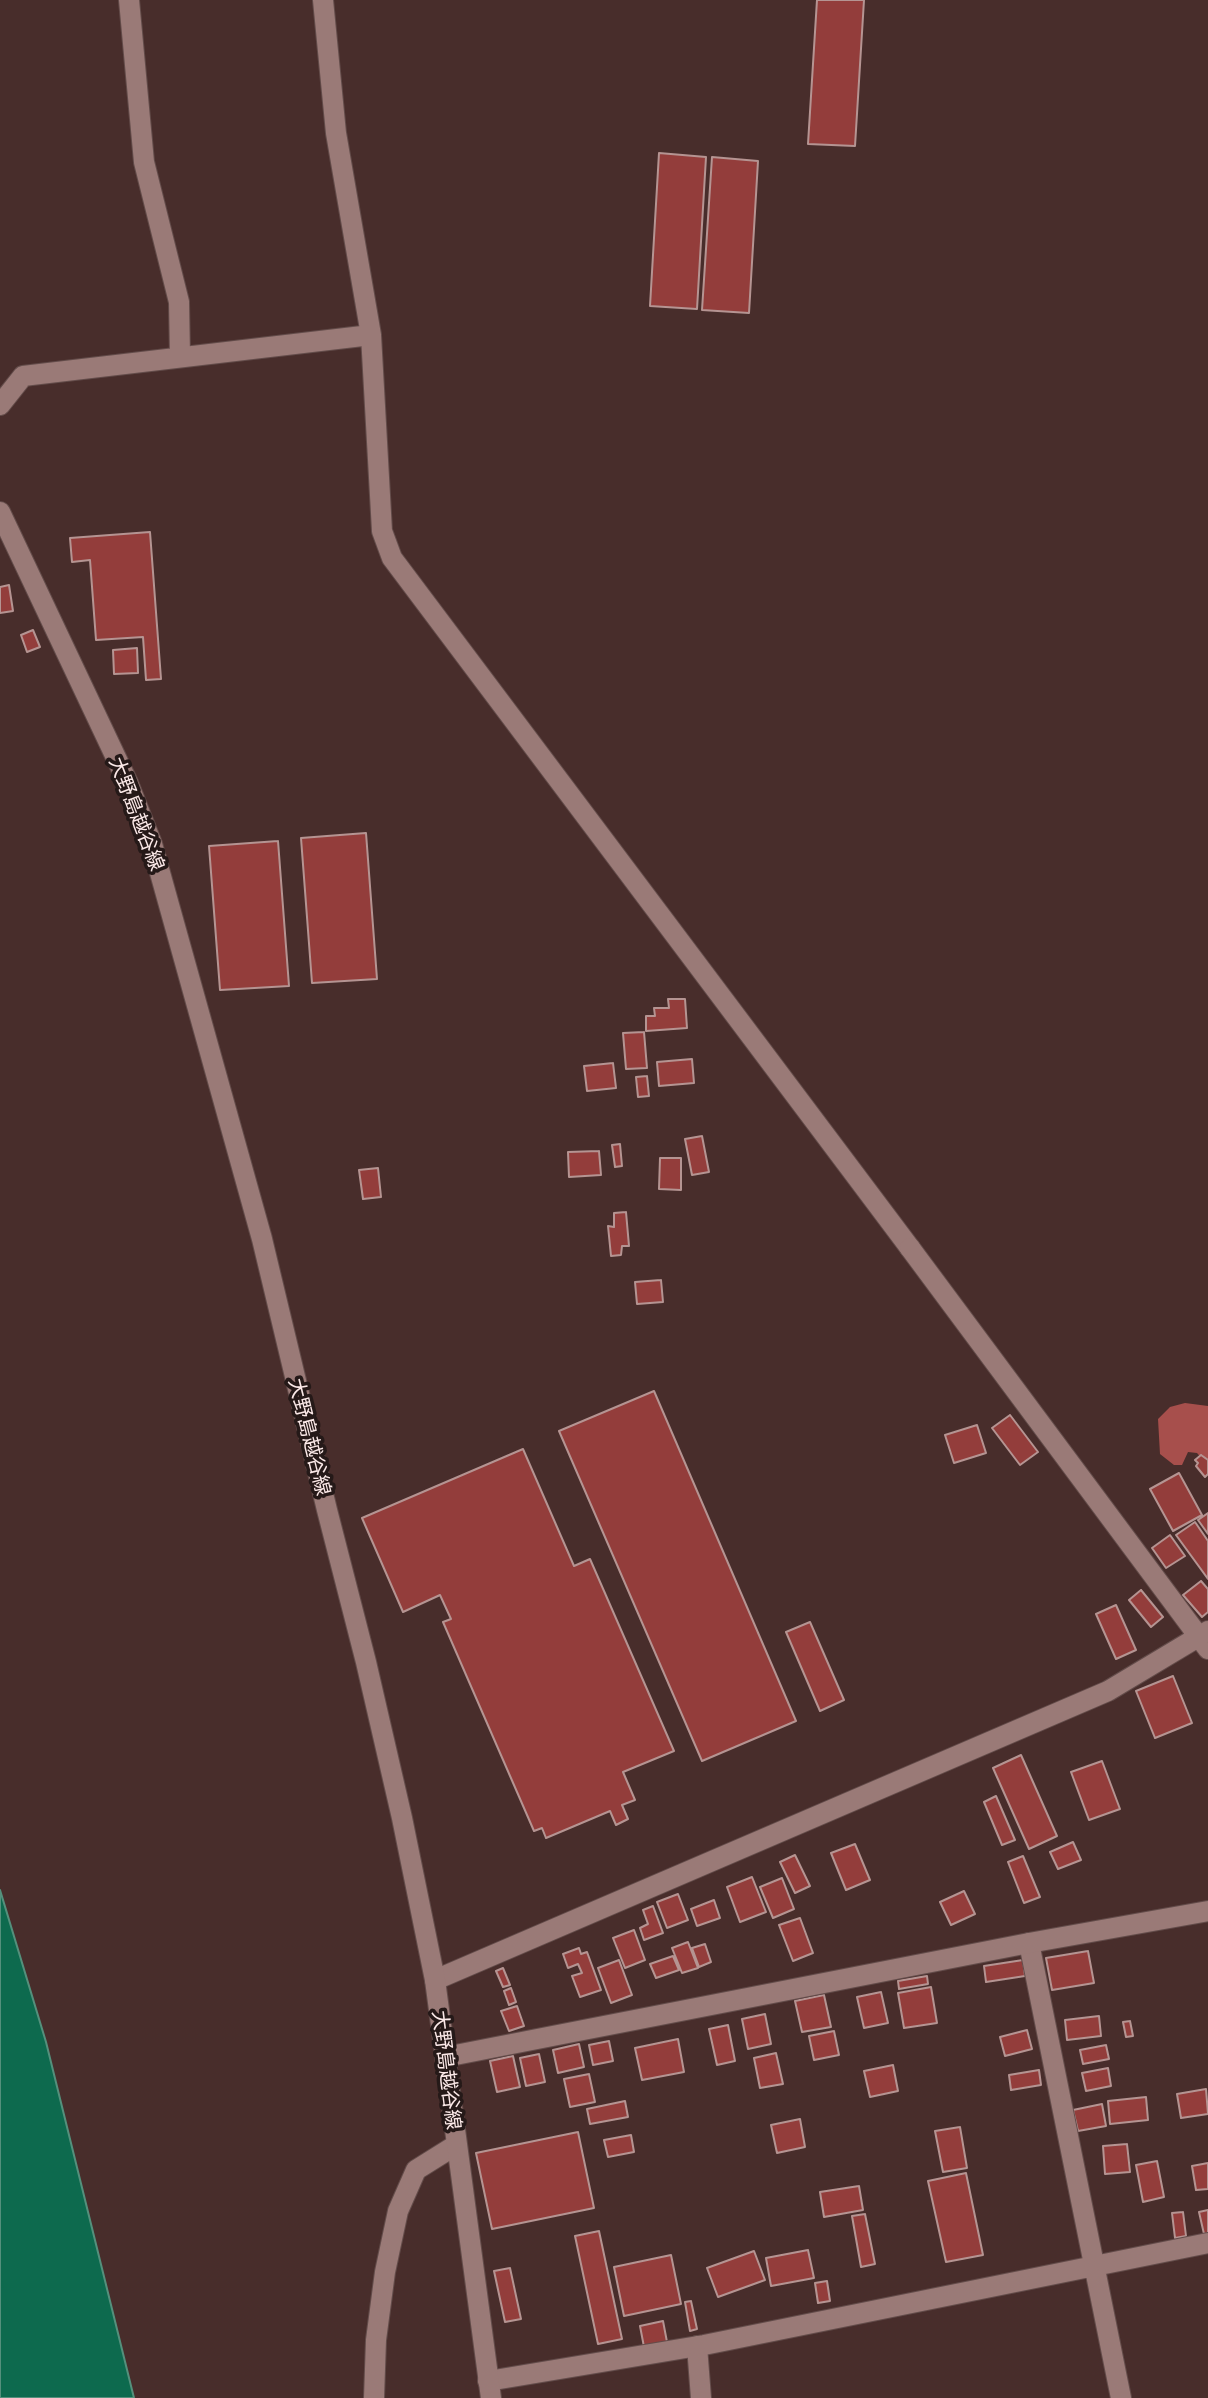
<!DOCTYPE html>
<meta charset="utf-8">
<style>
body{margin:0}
canvas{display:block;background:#482d2b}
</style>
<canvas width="1208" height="2398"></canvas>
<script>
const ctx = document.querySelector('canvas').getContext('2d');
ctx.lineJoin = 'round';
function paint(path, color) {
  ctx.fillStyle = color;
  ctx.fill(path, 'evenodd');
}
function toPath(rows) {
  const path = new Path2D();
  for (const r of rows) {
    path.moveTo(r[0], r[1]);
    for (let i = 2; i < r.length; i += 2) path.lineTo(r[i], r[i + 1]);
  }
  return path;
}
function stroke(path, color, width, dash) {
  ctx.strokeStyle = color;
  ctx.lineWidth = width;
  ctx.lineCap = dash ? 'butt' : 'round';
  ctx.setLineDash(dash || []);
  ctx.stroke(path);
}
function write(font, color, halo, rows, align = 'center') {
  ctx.font = font + ' Quicksand,"Noto Sans JP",sans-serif';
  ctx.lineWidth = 7;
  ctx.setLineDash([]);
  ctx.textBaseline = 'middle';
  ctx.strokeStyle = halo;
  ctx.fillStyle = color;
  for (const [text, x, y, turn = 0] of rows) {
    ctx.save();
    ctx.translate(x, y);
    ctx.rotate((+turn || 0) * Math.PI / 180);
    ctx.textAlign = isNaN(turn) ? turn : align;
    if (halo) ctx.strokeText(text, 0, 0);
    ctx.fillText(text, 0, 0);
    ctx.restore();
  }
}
const forest = toPath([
 [1185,1403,1208,1406,1208,1465,1197,1453,1188,1452,1182,1465,1174,1465,1160,1454,1158,1419,1170,1407]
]);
const water = toPath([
 [0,1890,46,2042,134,2398,0,2398,0,1890]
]);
const building = toPath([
 [817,0,864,0,855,146,808,144,817,0],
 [659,153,706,157,697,309,650,306,659,153],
 [712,157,758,161,749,313,702,310,712,157],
 [150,532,161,679,146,680,143,637,96,640,90,560,72,562,70,538,150,532],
 [9,585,13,611,0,613,0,587,9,585],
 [33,630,40,647,27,652,21,635,33,630],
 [137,648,138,673,114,674,113,650,137,648],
 [366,833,377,979,312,983,301,838,366,833],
 [278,841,289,986,220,990,209,846,278,841],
 [668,999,685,999,687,1028,646,1031,646,1016,655,1016,654,1008,669,1008,668,999],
 [644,1032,647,1068,626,1069,623,1033,644,1032],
 [692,1059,694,1083,659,1086,657,1062,692,1059],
 [613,1063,616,1088,587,1091,584,1066,613,1063],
 [647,1076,649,1096,638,1097,636,1077,647,1076],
 [702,1136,709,1172,692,1175,685,1139,702,1136],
 [620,1144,622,1166,615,1167,612,1145,620,1144],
 [599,1151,601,1175,569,1177,568,1152,599,1151],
 [660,1158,681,1158,681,1190,659,1189,660,1158],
 [378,1168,381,1197,363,1199,359,1170,378,1168],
 [626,1212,629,1246,622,1246,621,1255,611,1256,608,1226,614,1227,614,1213,626,1212],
 [661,1280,663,1302,637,1304,635,1282,661,1280],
 [654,1391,796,1721,702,1761,559,1431,654,1391],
 [1010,1415,1038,1452,1020,1465,992,1428,1010,1415],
 [977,1425,986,1453,954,1463,945,1435,977,1425],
 [523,1449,574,1566,590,1559,674,1751,623,1772,635,1800,622,1805,628,1819,616,1825,610,1811,546,1838,542,1828,534,1831,443,1622,451,1619,440,1595,403,1612,362,1518,523,1449],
 [1201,1455,1208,1460,1208,1474,1205,1477,1196,1466,1198,1463,1195,1460,1201,1455],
 [1179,1473,1202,1515,1173,1531,1150,1489,1179,1473],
 [1208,1513,1208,1534,1198,1520,1208,1513],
 [1195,1522,1208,1541,1208,1579,1176,1535,1195,1522],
 [1170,1535,1185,1556,1166,1568,1152,1548,1170,1535],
 [1201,1581,1208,1589,1208,1612,1202,1617,1183,1595,1201,1581],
 [1141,1590,1163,1617,1151,1627,1129,1600,1141,1590],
 [1116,1605,1136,1650,1116,1659,1096,1614,1116,1605],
 [810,1622,844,1700,820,1711,786,1632,810,1622],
 [1173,1676,1192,1723,1155,1738,1136,1691,1173,1676],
 [1021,1755,1057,1836,1029,1849,993,1768,1021,1755],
 [1102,1761,1120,1809,1089,1820,1071,1772,1102,1761],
 [996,1796,1015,1840,1002,1845,984,1802,996,1796],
 [1073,1842,1081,1860,1058,1869,1050,1852,1073,1842],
 [855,1844,870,1880,846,1890,831,1853,855,1844],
 [795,1855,810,1886,795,1893,780,1862,795,1855],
 [1023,1856,1040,1897,1024,1903,1008,1862,1023,1856],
 [752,1877,766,1912,740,1922,727,1887,752,1877],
 [782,1878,794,1909,773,1918,760,1887,782,1878],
 [964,1891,975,1914,951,1925,940,1902,964,1891],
 [678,1894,688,1920,667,1928,657,1902,678,1894],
 [714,1900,720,1918,697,1926,691,1909,714,1900],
 [653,1906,663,1933,644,1940,640,1928,648,1924,643,1910,653,1906],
 [800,1918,813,1953,793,1961,779,1925,800,1918],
 [634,1930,645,1960,625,1968,613,1938,634,1930],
 [688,1942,698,1968,682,1973,672,1948,688,1942],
 [705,1944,711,1962,699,1967,692,1948,705,1944],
 [579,1948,581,1954,587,1952,601,1990,580,1997,572,1976,582,1973,578,1964,568,1968,563,1954,579,1948],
 [1088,1951,1094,1983,1052,1990,1046,1958,1088,1951],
 [673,1956,679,1970,656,1978,650,1964,673,1956],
 [619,1960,632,1995,611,2003,598,1968,619,1960],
 [1023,1960,1025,1976,986,1982,984,1966,1023,1960],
 [503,1968,510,1985,503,1987,496,1971,503,1968],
 [927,1976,928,1984,899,1989,898,1981,927,1976],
 [931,1987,937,2023,904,2028,898,1993,931,1987],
 [511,1988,516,2002,509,2005,504,1991,511,1988],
 [881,1992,888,2023,864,2028,857,1997,881,1992],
 [824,1995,831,2027,802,2032,795,2001,824,1995],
 [517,2006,524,2026,509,2031,501,2011,517,2006],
 [765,2014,771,2044,748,2049,742,2019,765,2014],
 [1099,2016,1101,2036,1067,2040,1065,2020,1099,2016],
 [1130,2021,1133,2036,1126,2037,1123,2022,1130,2021],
 [728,2025,735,2061,717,2065,709,2029,728,2025],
 [1027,2030,1032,2049,1005,2056,1000,2037,1027,2030],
 [834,2031,839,2055,814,2060,809,2036,834,2031],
 [678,2039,684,2072,642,2080,635,2048,678,2039],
 [609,2041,613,2061,593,2065,589,2045,609,2041],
 [579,2044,584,2067,558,2073,553,2050,579,2044],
 [1106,2045,1109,2059,1083,2064,1080,2050,1106,2045],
 [776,2053,783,2084,760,2088,754,2058,776,2053],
 [539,2054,545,2082,526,2086,520,2058,539,2054],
 [513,2056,520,2087,497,2092,490,2061,513,2056],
 [893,2065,898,2091,870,2097,864,2071,893,2065],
 [1108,2068,1111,2086,1086,2091,1082,2073,1108,2068],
 [1039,2070,1041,2085,1011,2090,1009,2075,1039,2070],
 [589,2074,595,2102,570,2107,564,2079,589,2074],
 [1206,2089,1208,2114,1181,2118,1177,2094,1206,2089],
 [1146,2097,1148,2120,1110,2124,1108,2101,1146,2097],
 [625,2101,628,2117,590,2124,587,2109,625,2101],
 [1102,2104,1106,2126,1078,2131,1073,2110,1102,2104],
 [800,2119,805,2147,777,2153,771,2125,800,2119],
 [960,2127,967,2168,943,2172,935,2131,960,2127],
 [578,2132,594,2208,492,2229,476,2153,578,2132],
 [631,2135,634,2152,608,2157,604,2140,631,2135],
 [1127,2144,1130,2172,1105,2174,1103,2146,1127,2144],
 [1157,2161,1164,2197,1143,2202,1136,2165,1157,2161],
 [1208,2163,1208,2189,1196,2190,1192,2166,1208,2163],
 [966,2173,983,2255,946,2262,928,2181,966,2173],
 [859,2186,863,2210,824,2217,820,2192,859,2186],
 [1208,2210,1208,2233,1204,2234,1199,2212,1208,2210],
 [1183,2212,1186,2236,1175,2238,1172,2213,1183,2212],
 [865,2214,875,2264,861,2267,852,2216,865,2214],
 [599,2231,622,2339,598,2344,575,2236,599,2231],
 [808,2250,814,2278,771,2286,766,2258,808,2250],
 [754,2251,765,2280,718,2297,707,2268,754,2251],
 [671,2255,681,2304,624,2316,614,2267,671,2255],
 [510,2268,521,2319,505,2322,494,2271,510,2268],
 [827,2281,830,2301,818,2303,815,2283,827,2281],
 [691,2301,697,2329,690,2331,685,2302,691,2301],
 [663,2321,667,2342,644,2347,640,2326,663,2321]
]);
const minor = toPath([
 [129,0,144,162,179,302,180,356],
 [323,0,336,133,371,335,382,531,392,558,910,1248],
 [0,405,23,376,371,335],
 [1029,1943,1121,2398],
 [697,2346,701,2398],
 [488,2381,704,2345,1208,2243],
 [374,2398,376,2340,385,2272,398,2211,416,2170,456,2145]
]);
const tertiary = toPath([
 [910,1248,1208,1649],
 [435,1980,1108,1691,1208,1631],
 [445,2057,1029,1943,1208,1911]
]);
const secondary = toPath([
 [0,512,128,783,152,844,262,1239,327,1510,366,1662,402,1818,435,1980,491,2398]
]);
const streetNames = [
 ["大野島越谷線",136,814,69],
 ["大野島越谷線",309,1437,76],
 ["大野島越谷線",446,2070,83]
];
paint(forest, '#a74f4c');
paint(water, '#0d6a4e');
stroke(water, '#54907c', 2);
paint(building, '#933d3b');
stroke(building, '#b59492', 2);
stroke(minor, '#634c4a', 22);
stroke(tertiary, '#634c4a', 22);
stroke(secondary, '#634c4a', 22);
stroke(minor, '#9a7a77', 20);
stroke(tertiary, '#9a7a77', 20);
stroke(secondary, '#9a7a77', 20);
write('20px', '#fbe9e8', '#251918', streetNames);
</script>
